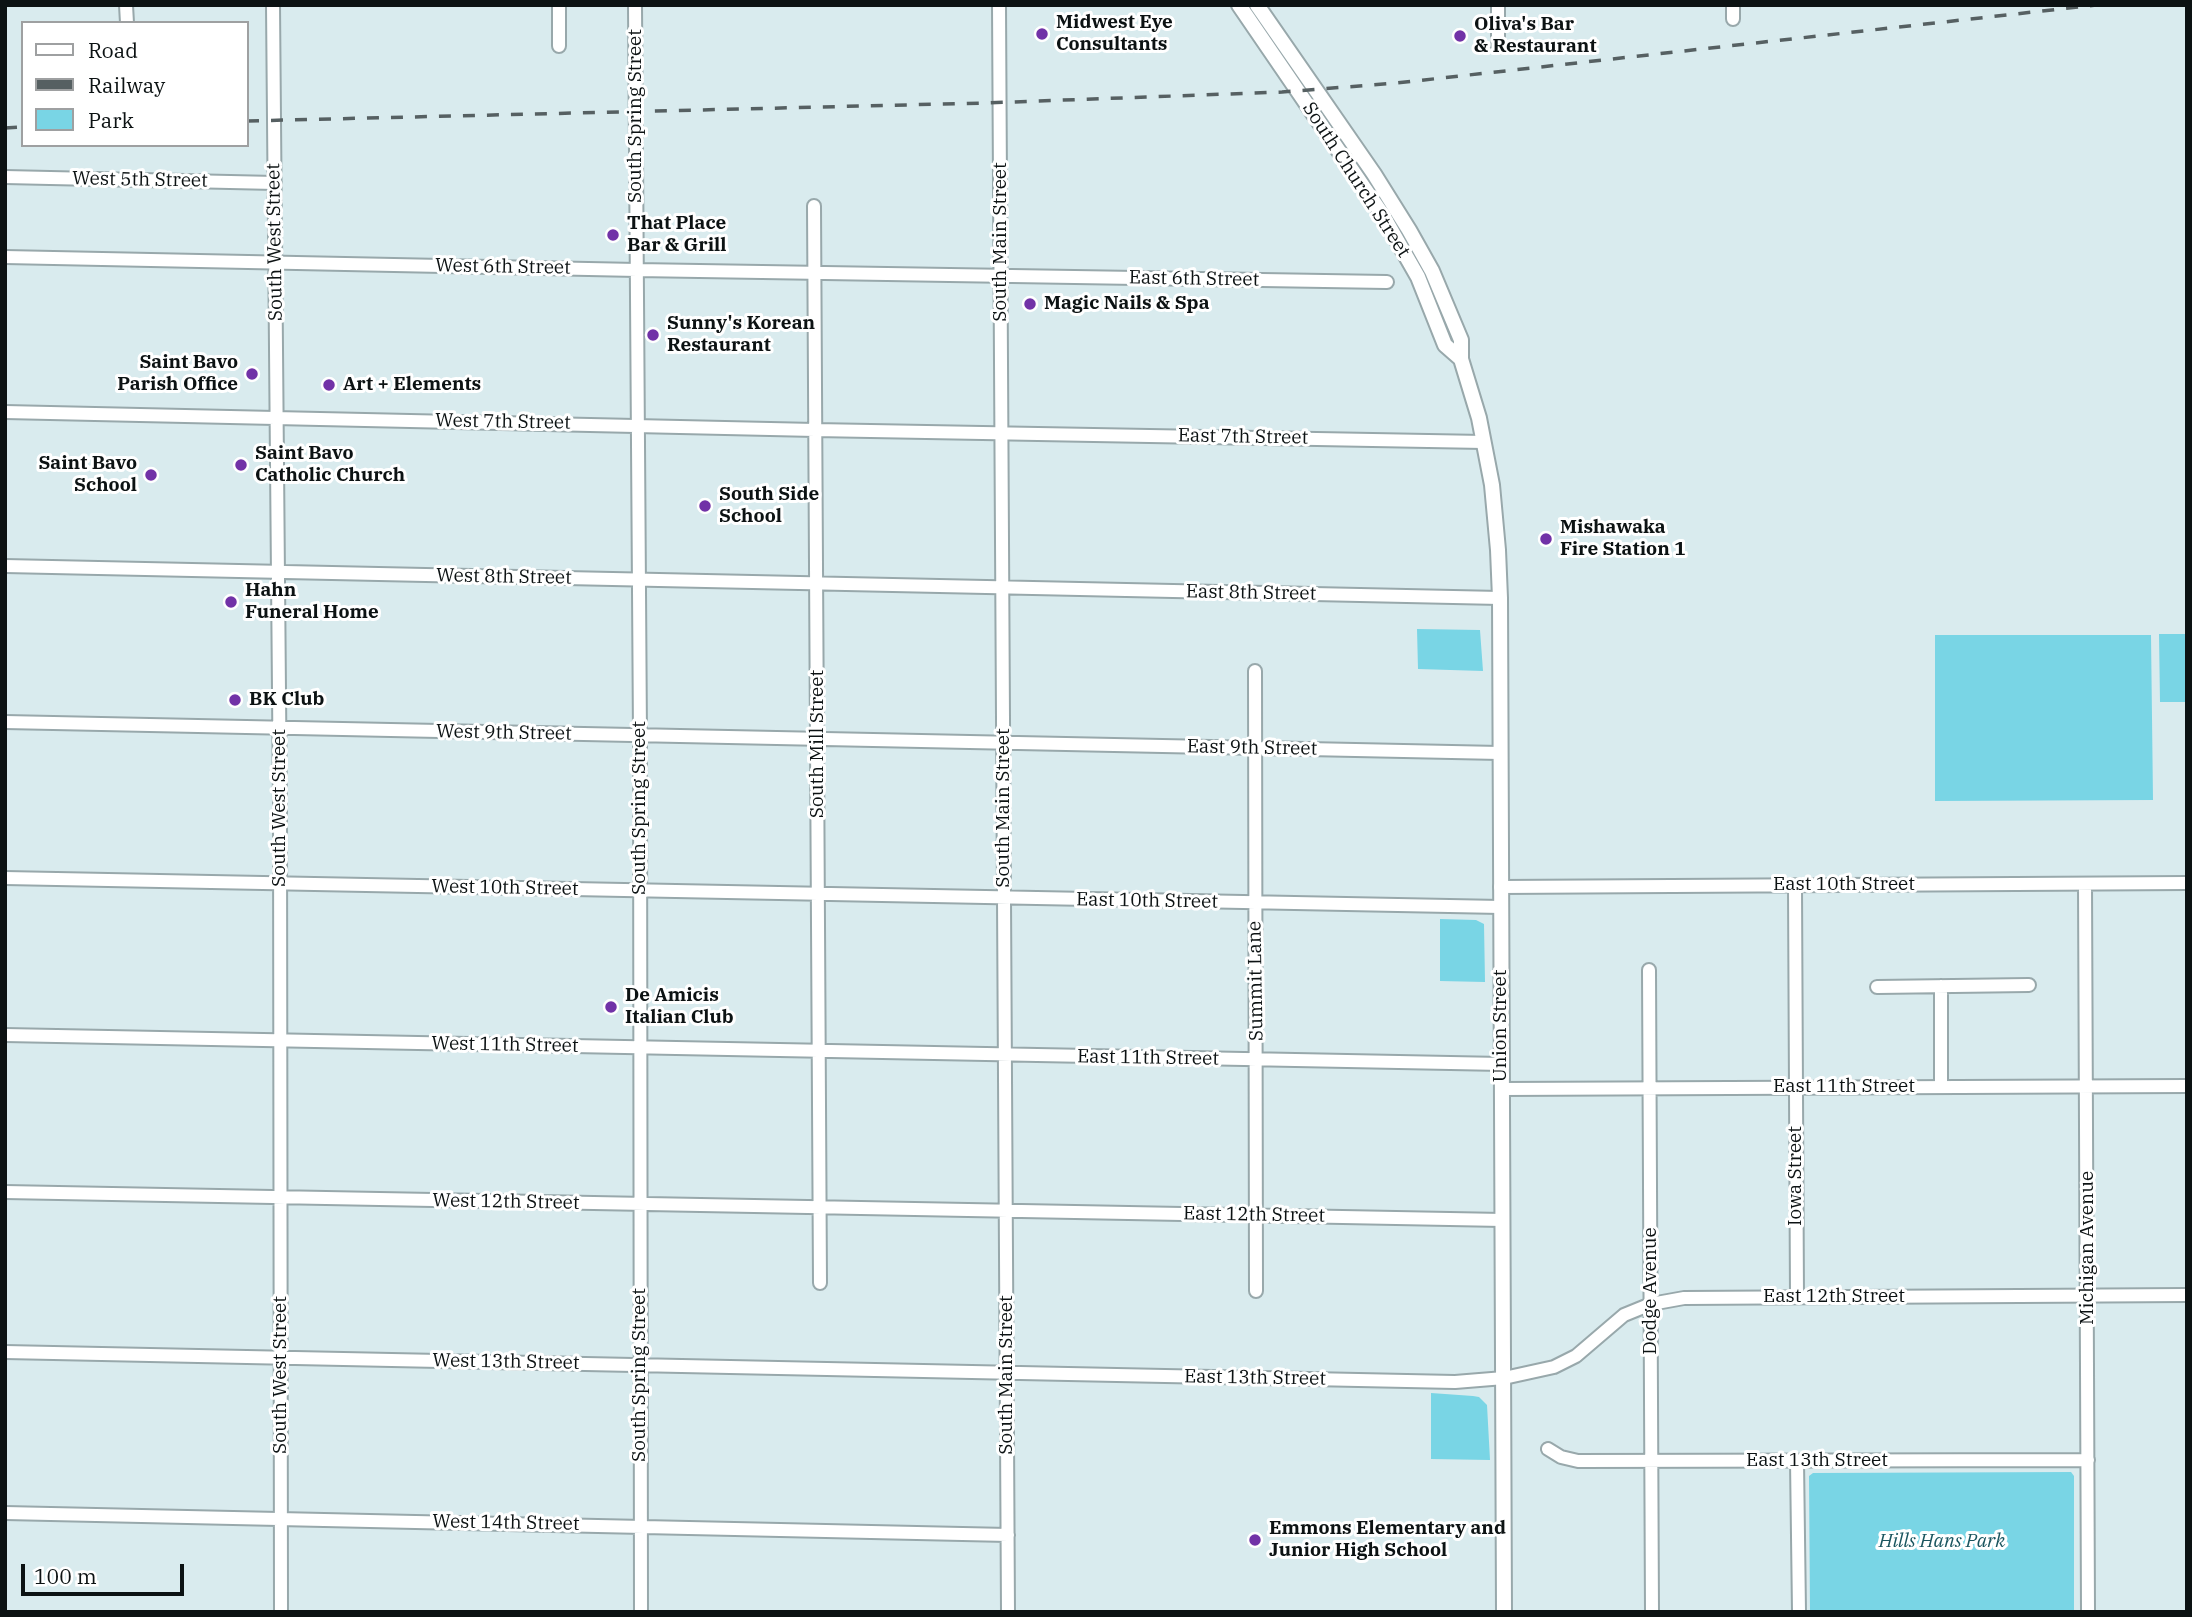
<!DOCTYPE html>
<style>
body{margin:0}
#map{position:relative;width:2192px;height:1617px;overflow:hidden;background:#d9ebee;font-family:"IBM Plex Serif",serif}
canvas{display:block}
.frame{position:absolute;inset:0;border:7px solid #0c1213;pointer-events:none}
.legend{position:absolute;left:21px;top:21px;width:228px;height:126px;box-sizing:border-box;background:#fff;border:2px solid #9ea0a1;margin:0;padding:9px 12px;list-style:none;font-size:21px;color:#0c1213}
.legend li{display:flex;align-items:center;gap:14px;height:35px}
.legend b{width:35px;border:2px solid #9ea0a1}
.scale{position:absolute;left:21px;top:1564px;width:163px;height:32px;box-sizing:border-box;border:4px solid #0c1213;border-top:0;padding-left:9px;font-size:21px;line-height:24px;white-space:nowrap;color:#0c1213;-webkit-text-stroke:5px #fff;paint-order:stroke}
</style>
<div id="map">
<canvas width="2192" height="1617"></canvas>
<div class="frame"></div>
<ul class="legend">
<li><b style="height:9px;background:#fff"></b>Road</li>
<li><b style="height:9px;background:#566062"></b>Railway</li>
<li><b style="height:19px;background:#79d5e5"></b>Park</li>
</ul>
<div class="scale">100 m</div>
</div>
<script>
const ctx = document.querySelector('canvas').getContext('2d');
ctx.lineJoin = 'round';
function paint(path, color) {
  ctx.fillStyle = color;
  ctx.fill(path, 'evenodd');
}
function toPath(rows) {
  const path = new Path2D();
  for (const r of rows) {
    path.moveTo(r[0], r[1]);
    for (let i = 2; i < r.length; i += 2) path.lineTo(r[i], r[i + 1]);
  }
  return path;
}
function stroke(path, color, width, dash) {
  ctx.strokeStyle = color;
  ctx.lineWidth = width;
  ctx.lineCap = dash ? 'butt' : 'round';
  ctx.setLineDash(dash || []);
  ctx.stroke(path);
}
function write(font, color, halo, rows, align = 'center') {
  ctx.font = font + ' "IBM Plex Serif",serif';
  ctx.lineWidth = 6;
  ctx.setLineDash([]);
  ctx.textBaseline = 'middle';
  ctx.strokeStyle = halo;
  ctx.fillStyle = color;
  for (const [text, x, y, turn = 0] of rows) {
    ctx.save();
    ctx.translate(x, y);
    ctx.rotate((+turn || 0) * Math.PI / 180);
    ctx.textAlign = isNaN(turn) ? turn : align;
    if (halo) ctx.strokeText(text, 0, 0);
    ctx.fillText(text, 0, 0);
    ctx.restore();
  }
}
const green = toPath([
 [1417,629,1480,630,1483,671,1418,669],
 [2159,634,2187,634,2187,702,2160,702],
 [1935,635,2151,635,2153,800,1935,801],
 [1440,919,1476,920,1484,924,1485,982,1440,981],
 [1431,1393,1473,1396,1479,1397,1487,1405,1490,1460,1431,1459],
 [2071,1472,2074,1476,2074,1612,1810,1612,1809,1476,1813,1473]
]);
const minor = toPath([
 [126,5,127,23],
 [273,5,280,807,281,1612],
 [559,5,559,46],
 [635,5,640,736,641,1612],
 [999,5,1008,1612],
 [1498,5,1498,47],
 [1733,5,1733,19],
 [5,177,275,183],
 [814,206,820,1283],
 [5,257,637,270,1387,282],
 [5,412,815,430,1484,442],
 [5,566,1500,598],
 [1255,671,1256,1291],
 [5,722,1500,753],
 [5,878,1501,907],
 [2085,884,2088,1612],
 [1795,886,1797,1297],
 [1500,887,2187,883],
 [1649,970,1652,1612],
 [1877,987,2029,985],
 [5,1035,1502,1064],
 [1941,1087,1941,986],
 [1502,1089,2187,1086],
 [5,1192,1503,1220],
 [5,1352,1455,1382,1504,1378,1554,1367,1576,1356,1624,1315,1651,1304,1684,1298,2187,1295],
 [1548,1449,1561,1457,1578,1461,2088,1460],
 [1797,1461,1799,1612],
 [5,1513,1008,1535]
]);
const major = toPath([
 [1239,5,1382,214,1418,277,1445,345,1461,359],
 [1257,5,1374,174,1409,230,1432,271,1461,340,1461,359,1479,418,1492,485,1498,550,1500,598,1504,1612]
]);
const rail = toPath([
 [247,121,985,103,1282,92,1397,83,2096,5],
 [5,128,23,127]
]);
const markers = [
 [1042,34,7,"#7132a7"],
 [1460,36,7,"#7132a7"],
 [613,235,7,"#7132a7"],
 [1030,304,7,"#7132a7"],
 [653,335,7,"#7132a7"],
 [252,374,7,"#7132a7"],
 [329,385,7,"#7132a7"],
 [241,465,7,"#7132a7"],
 [151,475,7,"#7132a7"],
 [705,506,7,"#7132a7"],
 [1546,539,7,"#7132a7"],
 [231,602,7,"#7132a7"],
 [235,700,7,"#7132a7"],
 [611,1007,7,"#7132a7"],
 [1255,1540,7,"#7132a7"]
];
const poiNames = [
 ["Midwest Eye",1056,23],
 ["Consultants",1056,45],
 ["Oliva's Bar",1474,25],
 ["& Restaurant",1474,47],
 ["That Place",627,224],
 ["Bar & Grill",627,246],
 ["Magic Nails & Spa",1044,304],
 ["Sunny's Korean",667,324],
 ["Restaurant",667,346],
 ["Saint Bavo",238,363,"right"],
 ["Parish Office",238,385,"right"],
 ["Art + Elements",343,385],
 ["Saint Bavo",255,454],
 ["Catholic Church",255,476],
 ["Saint Bavo",137,464,"right"],
 ["School",137,486,"right"],
 ["South Side",719,495],
 ["School",719,517],
 ["Mishawaka",1560,528],
 ["Fire Station 1",1560,550],
 ["Hahn",245,591],
 ["Funeral Home",245,613],
 ["BK Club",249,700],
 ["De Amicis",625,996],
 ["Italian Club",625,1018],
 ["Emmons Elementary and",1269,1529],
 ["Junior High School",1269,1551]
];
const streetNames = [
 ["South Spring Street",636,116,-90],
 ["West 5th Street",140,180,1],
 ["South Church Street",1356,180,57],
 ["South West Street",275,242,-91],
 ["South Main Street",1001,242,-90],
 ["West 6th Street",503,267,1],
 ["East 6th Street",1194,279,1],
 ["West 7th Street",503,422,1],
 ["East 7th Street",1243,437,1],
 ["West 8th Street",504,577,1],
 ["East 8th Street",1251,593,1],
 ["West 9th Street",504,733,1],
 ["South Mill Street",818,744,-90],
 ["East 9th Street",1252,748,1],
 ["South West Street",280,808,-90],
 ["South Spring Street",640,808,-90],
 ["South Main Street",1004,808,-90],
 ["East 10th Street",1844,885],
 ["West 10th Street",505,888,1],
 ["East 10th Street",1147,901,1],
 ["Summit Lane",1256,981,-91],
 ["Union Street",1501,1026,-90],
 ["West 11th Street",505,1045,1],
 ["East 11th Street",1148,1058,1],
 ["East 11th Street",1844,1087],
 ["Iowa Street",1796,1176,-90],
 ["West 12th Street",506,1202,1],
 ["East 12th Street",1254,1215,1],
 ["Michigan Avenue",2088,1248,-90],
 ["Dodge Avenue",1651,1291,-90],
 ["East 12th Street",1834,1297],
 ["West 13th Street",506,1362,1],
 ["South West Street",281,1375,-90],
 ["South Spring Street",640,1375,-90],
 ["South Main Street",1007,1375,-90],
 ["East 13th Street",1255,1378,1],
 ["East 13th Street",1817,1461],
 ["West 14th Street",506,1523,1]
];
const parkNames = [
 ["Hills Hans Park",1942,1542]
];
paint(green, '#79d5e5');
stroke(minor, '#98a8ab', 16);
stroke(major, '#98a8ab', 18);
stroke(minor, '#fff', 12);
stroke(major, '#fff', 14);
stroke(rail, '#566062', 3.5, [12, 12]);
for (const [x, y, r, color] of markers) {
  const dot = new Path2D();
  dot.arc(x, y, r, 0, 2 * Math.PI);
  ctx.fillStyle = color;
  ctx.fill(dot);
  stroke(dot, '#fff', 2.5);
}
write('bold 19px', '#0c1213', '#fff', poiNames, 'left');
write('19px', '#0c1213', '#fff', streetNames);
write('italic 19px', '#1a555f', '#fff', parkNames);
</script>
